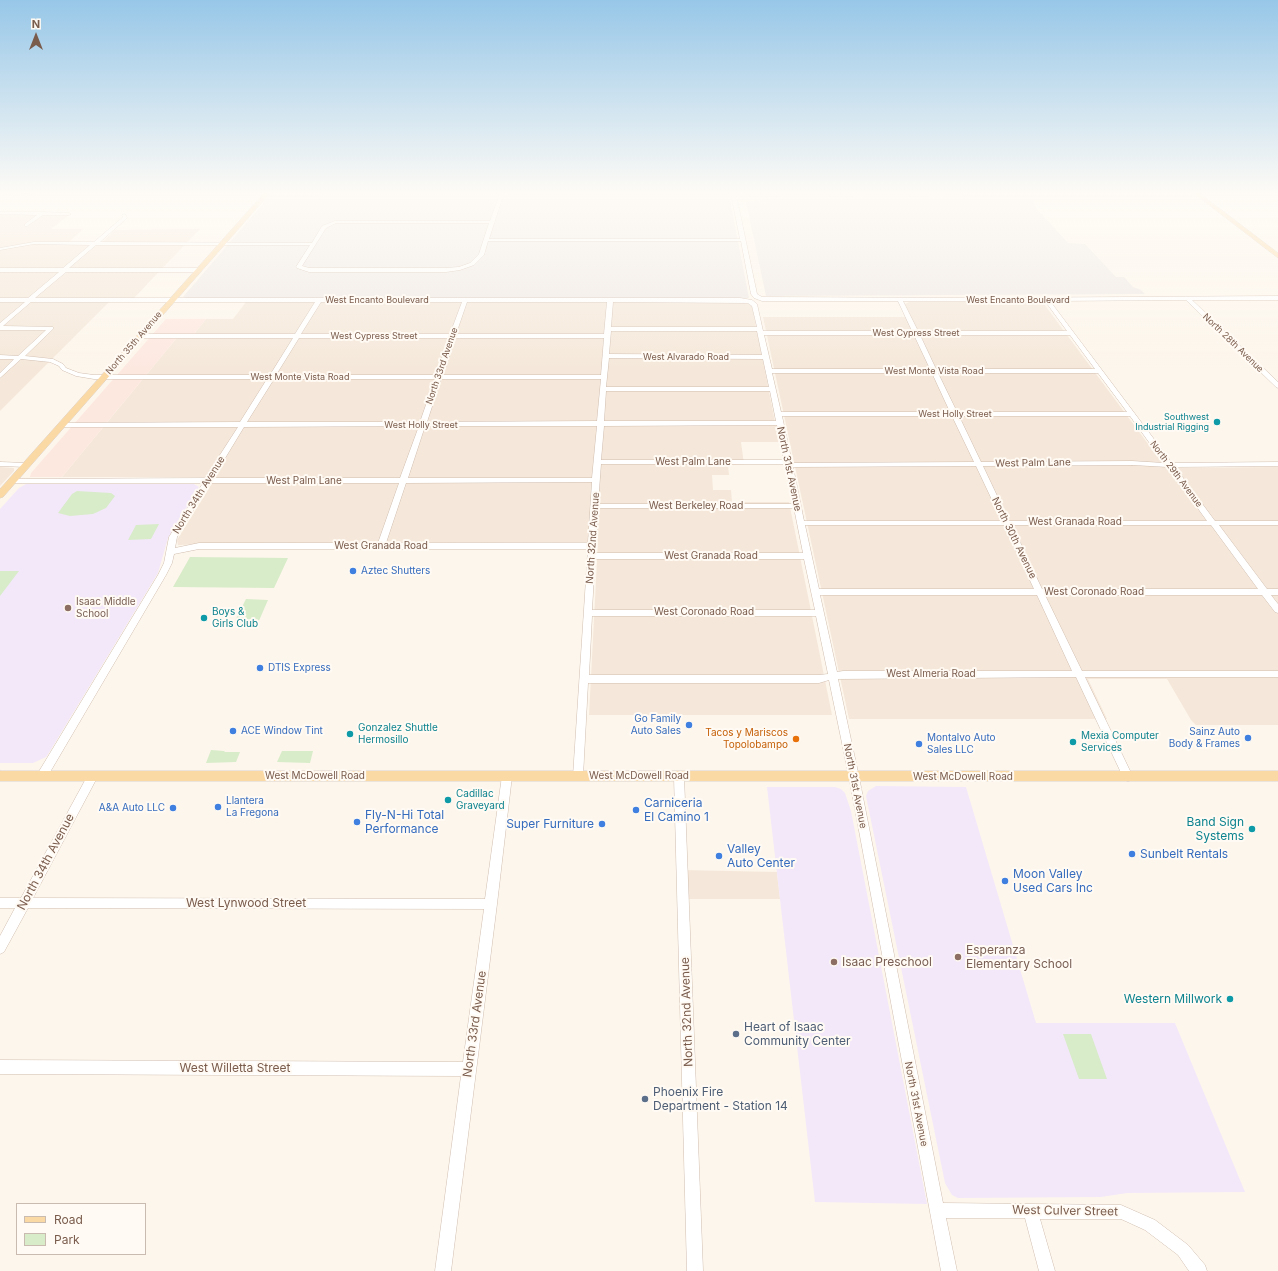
<!DOCTYPE html>
<style>
body{margin:0}
#map{position:relative;width:1278px;height:1271px;overflow:hidden;background:#fdf6ec;font-family:Inter,sans-serif}
canvas{display:block}
.legend{position:absolute;left:16px;top:1203px;width:130px;height:52px;box-sizing:border-box;background:#fffaf3;border:1px solid #cabbb1;margin:0;padding:5px 7px;list-style:none;font-size:12px;color:#7a5c4d}
.legend li{display:flex;align-items:center;gap:8px;height:20px}
.legend b{width:20px;border:1px solid #cabbb1}
.north{position:absolute;left:16px;top:16px;width:40px;height:40px;-webkit-text-stroke:3px #fffaf3;paint-order:stroke;rotate:0deg;font-size:11px;font-weight:700;line-height:16px;text-align:center;color:#7a5c4d}
.north::after{content:'';display:block;margin:auto;width:14px;height:18px;background:#7a5c4d;clip-path:polygon(50% 0,100% 100%,50% 72%,0 100%)}
</style>
<div id="map">
<canvas width="1278" height="1271"></canvas>
<ul class="legend">
<li><b style="height:5px;background:#fbd9a5"></b>Road</li>
<li><b style="height:11px;background:#d8ecc9"></b>Park</li>
</ul>
<div class="north">N</div>
</div>
<script>
const ctx = document.querySelector('canvas').getContext('2d');
ctx.lineJoin = 'round';
function paint(path, color) {
  ctx.fillStyle = color;
  ctx.fill(path, 'evenodd');
}
function toPath(rows) {
  const path = new Path2D();
  for (const r of rows) {
    path.moveTo(r[0], r[1]);
    for (let i = 2; i < r.length; i += 2) path.lineTo(r[i], r[i + 1]);
  }
  return path;
}
function stroke(path, color, width, dash) {
  ctx.strokeStyle = color;
  ctx.lineWidth = width;
  ctx.lineCap = dash ? 'butt' : 'round';
  ctx.setLineDash(dash || []);
  ctx.stroke(path);
}
function write(font, color, halo, rows, align = 'center') {
  ctx.font = font + ' Inter,sans-serif';
  ctx.lineWidth = 4;
  ctx.setLineDash([]);
  ctx.textBaseline = 'middle';
  ctx.strokeStyle = halo;
  ctx.fillStyle = color;
  for (const [text, x, y, turn = 0] of rows) {
    ctx.save();
    ctx.translate(x, y);
    ctx.rotate((+turn || 0) * Math.PI / 180);
    ctx.textAlign = isNaN(turn) ? turn : align;
    if (halo) ctx.strokeText(text, 0, 0);
    ctx.fillText(text, 0, 0);
    ctx.restore();
  }
}
const residential = toPath([
 [323,192,497,192,496,197,319,197],
 [0,215,69,215,51,229,83,229,69,242,102,242,115,230,200,229,134,298,0,298],
 [0,302,109,302,0,411],
 [246,302,741,302,749,304,752,306,779,442,741,442,744,464,728,465,729,475,712,475,713,490,731,490,732,502,789,502,832,715,589,715,598,542,214,543,181,545,178,545,177,540,216,477,62,477,180,334,194,334,206,319,233,319],
 [909,302,1041,302,1044,304,1166,468,1278,467,1278,725,1196,725,1191,720,1167,679,1088,679,1107,719,849,719,763,317,911,317,905,304],
 [0,467,14,468,14,471,0,486],
 [682,870,777,872,780,899,683,899]
]);
const commercial = toPath([
 [166,319,206,319,194,334,180,334,62,477,30,477,31,473]
]);
const industrial = toPath([
 [507,192,728,192,729,197,505,197],
 [737,192,961,192,964,196,742,197,738,196],
 [266,200,730,200,749,298,188,299,183,297],
 [765,200,1033,200,1036,208,1068,243,1085,244,1116,277,1124,277,1133,287,1141,290,1145,294,766,296,746,202]
]);
const education = toPath([
 [26,484,194,484,199,487,168,538,158,573,50,751,46,757,33,763,0,763,0,509,19,488],
 [876,786,966,787,1036,1023,1175,1023,1245,1192,1127,1193,1101,1197,958,1198,952,1195,945,1183,866,796,868,791],
 [767,787,835,787,841,789,845,793,851,811,927,1204,815,1202]
]);
const green = toPath([
 [77,491,111,493,115,496,106,508,93,514,70,516,58,513,72,494],
 [159,524,151,539,128,540,136,525],
 [190,557,288,558,274,588,173,587],
 [0,571,19,571,0,596],
 [246,599,268,600,258,623,234,623],
 [211,750,224,751,225,752,240,752,236,762,206,763],
 [282,751,313,751,310,763,277,762],
 [1063,1034,1091,1034,1107,1079,1079,1079]
]);
const minor = toPath([
 [0,192,36,192,34,193,0,194,0,192],
 [500,192,504,192,503,197,732,197,731,192,735,192,736,197,1203,197,1205,199,737,199,757,294,762,297,977,298,1278,296,1278,300,1192,300,1278,382,1278,388,1276,387,1186,300,1050,301,1172,463,1278,462,1278,466,1175,467,1215,521,1278,521,1278,525,1219,525,1267,589,1278,589,1278,595,1271,595,1278,604,1278,613,1275,612,1262,595,1045,595,1082,671,1278,671,1278,677,1085,677,1133,777,1132,780,1128,781,1124,780,1123,777,1076,677,838,679,859,777,943,1203,1121,1205,1155,1220,1188,1245,1205,1265,1207,1271,1189,1271,1178,1255,1145,1230,1121,1219,1040,1219,1055,1271,1039,1271,1025,1218,946,1218,957,1271,941,1271,849,777,829,680,819,683,588,683,583,776,582,779,578,780,574,779,573,776,588,549,199,549,174,554,172,563,166,575,46,779,42,780,38,779,37,776,38,773,158,575,164,563,169,537,203,483,12,483,8,481,12,479,205,478,238,427,62,427,59,425,62,423,240,422,267,379,94,379,76,376,62,370,59,366,50,362,21,359,0,378,0,373,14,359,0,359,0,355,18,356,46,330,0,330,0,323,25,302,0,302,0,298,28,298,59,272,0,272,0,268,63,268,90,245,34,244,0,250,0,248,34,242,94,242,123,217,122,215,124,214,126,215,127,218,100,242,312,243,322,226,335,221,490,221,498,199,262,199,260,197,498,197,500,192],
 [502,199,732,199,740,239,489,239,502,199],
 [336,223,489,223,479,254,470,263,459,267,446,268,309,268,302,266,326,228,336,223],
 [488,241,741,241,751,294,754,298,762,301,898,301,912,331,763,331,757,304,752,300,740,298,35,298,66,272,199,272,202,270,199,268,69,268,96,245,310,245,296,267,297,268,309,272,446,272,460,270,474,265,484,255,488,241],
 [903,301,1045,301,1067,331,918,331,903,301],
 [31,302,315,302,295,334,140,334,137,336,140,338,293,338,270,375,94,375,79,373,66,368,63,364,53,359,25,356,53,329,53,327,3,326,31,302],
 [321,302,462,302,450,334,301,334,321,302],
 [467,302,607,302,604,334,456,334,467,302],
 [613,302,748,303,752,306,757,327,611,327,613,302],
 [611,331,757,331,762,355,609,354,611,331],
 [764,335,914,335,930,369,772,369,764,335],
 [920,335,1070,335,1095,369,936,369,920,335],
 [299,338,449,338,436,375,276,375,299,338],
 [455,338,604,338,601,375,443,375,455,338],
 [609,358,763,359,769,387,606,387,609,358],
 [772,373,932,373,950,412,781,412,772,373],
 [938,373,1098,373,1127,412,957,412,938,373],
 [274,379,435,379,420,422,247,422,274,379],
 [441,379,601,379,597,421,427,422,441,379],
 [606,391,770,391,776,421,604,421,606,391],
 [782,416,952,416,974,462,792,463,782,416],
 [959,416,1130,416,1164,463,1132,461,981,462,959,416],
 [777,425,784,460,601,460,604,426,777,425],
 [419,426,400,478,213,478,244,427,419,426],
 [425,426,597,426,592,478,408,478,425,426],
 [601,464,785,464,793,504,598,504,601,464],
 [1132,465,1168,467,1207,521,1009,521,983,466,1132,465],
 [976,466,1002,521,804,521,793,467,976,466],
 [592,482,588,543,386,543,406,483,592,482],
 [210,483,399,483,378,543,199,543,175,548,177,537,210,483],
 [598,508,794,508,803,553,596,553,598,508],
 [805,525,1004,525,1034,589,819,589,805,525],
 [1012,525,1211,525,1258,589,1042,589,1012,525],
 [595,559,804,559,815,610,592,610,595,559],
 [820,595,1037,595,1072,671,843,671,837,672,820,595],
 [592,616,816,616,828,674,819,675,589,675,592,616],
 [0,212,43,212,69,213,71,214,69,215,43,215,27,226,25,226,25,224,37,215,0,214,0,212],
 [0,462,27,463,31,465,27,467,0,466,0,462],
 [93,772,97,773,98,776,33,898,485,899,502,776,503,773,507,772,511,773,512,776,497,904,451,1271,435,1271,461,1076,0,1074,0,1060,463,1062,484,909,28,908,4,952,0,954,0,936,15,908,0,908,0,898,21,898,89,773,93,772],
 [679,772,683,773,684,776,703,1271,687,1271,674,776,675,773,679,772]
]);
const major = toPath([
 [265,192,271,192,3,497,0,498,0,489,265,192],
 [1192,192,1198,192,1278,253,1278,258,1192,192],
 [0,771,1278,771,1278,781,0,781,0,771]
]);
const markers = [
 [1217,422,4,"#0f9aa8"],
 [353,571,4,"#3f7fe0"],
 [68,608,4,"#8d6e63"],
 [204,618,4,"#0f9aa8"],
 [260,668,4,"#3f7fe0"],
 [689,725,4,"#3f7fe0"],
 [233,731,4,"#3f7fe0"],
 [350,734,4,"#0f9aa8"],
 [1248,738,4,"#3f7fe0"],
 [796,739,4,"#e8710a"],
 [1073,742,4,"#0f9aa8"],
 [919,744,4,"#3f7fe0"],
 [448,800,4,"#0f9aa8"],
 [218,807,4,"#3f7fe0"],
 [173,808,4,"#3f7fe0"],
 [636,810,4,"#3f7fe0"],
 [357,822,4,"#3f7fe0"],
 [602,824,4,"#3f7fe0"],
 [1252,829,4,"#0f9aa8"],
 [1132,854,4,"#3f7fe0"],
 [719,856,4,"#3f7fe0"],
 [1005,881,4,"#3f7fe0"],
 [958,957,4,"#8d6e63"],
 [834,962,4,"#8d6e63"],
 [1230,999,4,"#0f9aa8"],
 [736,1034,4,"#5c6f8a"],
 [645,1099,4,"#5c6f8a"]
];
const farStreetnames = [
 ["West Encanto Boulevard",377,300],
 ["West Encanto Boulevard",1018,300],
 ["West Cypress Street",916,333],
 ["West Cypress Street",374,336],
 ["North 35th Avenue",134,343,-49],
 ["North 28th Avenue",1233,343,44],
 ["West Alvarado Road",686,357],
 ["North 33rd Avenue",442,366,-71],
 ["West Monte Vista Road",934,371],
 ["West Monte Vista Road",300,377],
 ["West Holly Street",955,414],
 ["West Holly Street",421,425],
 ["North 29th Avenue",1176,474,53]
];
const farCulturenames = [
 ["Southwest",1209,417],
 ["Industrial Rigging",1209,427]
];
const streetNames = [
 ["West Palm Lane",693,462],
 ["West Palm Lane",1033,463,-1],
 ["North 31st Avenue",789,469,78],
 ["West Palm Lane",304,481],
 ["North 34th Avenue",199,495,-58],
 ["West Berkeley Road",696,506],
 ["West Granada Road",1075,522],
 ["North 32nd Avenue",593,538,-86],
 ["North 30th Avenue",1014,538,64],
 ["West Granada Road",381,546],
 ["West Granada Road",711,556],
 ["West Coronado Road",1094,592],
 ["West Coronado Road",704,612],
 ["West Almeria Road",931,674],
 ["West McDowell Road",315,776],
 ["West McDowell Road",639,776],
 ["West McDowell Road",963,777],
 ["North 31st Avenue",855,786,79],
 ["North 31st Avenue",916,1104,79]
];
const shopNames = [
 ["Aztec Shutters",361,571],
 ["DTIS Express",268,668],
 ["Go Family",681,719,"right"],
 ["Auto Sales",681,731,"right"],
 ["ACE Window Tint",241,731],
 ["Sainz Auto",1240,732,"right"],
 ["Body & Frames",1240,744,"right"],
 ["Montalvo Auto",927,738],
 ["Sales LLC",927,750],
 ["Llantera",226,801],
 ["La Fregona",226,813],
 ["A&A Auto LLC",165,808,"right"]
];
const educationNames = [
 ["Isaac Middle",76,602],
 ["School",76,614]
];
const cultureNames = [
 ["Boys &",212,612],
 ["Girls Club",212,624],
 ["Gonzalez Shuttle",358,728],
 ["Hermosillo",358,740],
 ["Mexia Computer",1081,736],
 ["Services",1081,748],
 ["Cadillac",456,794],
 ["Graveyard",456,806]
];
const foodNames = [
 ["Tacos y Mariscos",788,733],
 ["Topolobampo",788,745]
];
const nearShopnames = [
 ["Carniceria",644,803],
 ["El Camino 1",644,817],
 ["Fly-N-Hi Total",365,815],
 ["Performance",365,829],
 ["Super Furniture",594,824,"right"],
 ["Valley",727,849],
 ["Auto Center",727,863],
 ["Sunbelt Rentals",1140,854],
 ["Moon Valley",1013,874],
 ["Used Cars Inc",1013,888]
];
const nearCulturenames = [
 ["Band Sign",1244,822],
 ["Systems",1244,836],
 ["Western Millwork",1222,999]
];
const nearStreetnames = [
 ["North 34th Avenue",46,862,-62],
 ["West Lynwood Street",246,903],
 ["North 32nd Avenue",687,1012,-92],
 ["North 33rd Avenue",475,1024,-82],
 ["West Willetta Street",235,1068],
 ["West Culver Street",1065,1211,1]
];
const nearEducationnames = [
 ["Esperanza",966,950],
 ["Elementary School",966,964],
 ["Isaac Preschool",842,962]
];
const nearServicenames = [
 ["Heart of Isaac",744,1027],
 ["Community Center",744,1041],
 ["Phoenix Fire",653,1092],
 ["Department - Station 14",653,1106]
];
paint(residential, '#f5e8da');
paint(commercial, '#fde8e0');
paint(industrial, '#efe9e4');
paint(education, '#f3e8fa');
paint(green, '#d8ecc9');
stroke(minor, '#d1beb0', 1);
stroke(major, '#dad1cd', 1);
paint(minor, '#fff');
paint(major, '#fbd9a5');
const sky = ctx.createLinearGradient(0, 0, 0, 370);
sky.addColorStop(0, '#97c7e8');
sky.addColorStop(0.52, '#fefbf6');
sky.addColorStop(1, '#fefbf600');
ctx.fillStyle = sky;
ctx.fillRect(0, 0, 1278, 370);
for (const [x, y, r, color] of markers) {
  const dot = new Path2D();
  dot.arc(x, y, r, 0, 2 * Math.PI);
  ctx.fillStyle = color;
  ctx.fill(dot);
  stroke(dot, '#fffaf3', 1.5);
}
write('9px', '#7a5c4d', '#fffaf3', farStreetnames);
write('9px', '#0d838f', '#fffaf3', farCulturenames, 'right');
write('10px', '#7a5c4d', '#fffaf3', streetNames);
write('10px', '#366cbe', '#fffaf3', shopNames, 'left');
write('10px', '#785e54', '#fffaf3', educationNames, 'left');
write('10px', '#0d838f', '#fffaf3', cultureNames, 'left');
write('10px', '#c56008', '#fffaf3', foodNames, 'right');
write('12px', '#366cbe', '#fffaf3', nearShopnames, 'left');
write('12px', '#0d838f', '#fffaf3', nearCulturenames, 'right');
write('12px', '#7a5c4d', '#fffaf3', nearStreetnames);
write('12px', '#785e54', '#fffaf3', nearEducationnames, 'left');
write('12px', '#4e5e75', '#fffaf3', nearServicenames, 'left');
</script>
